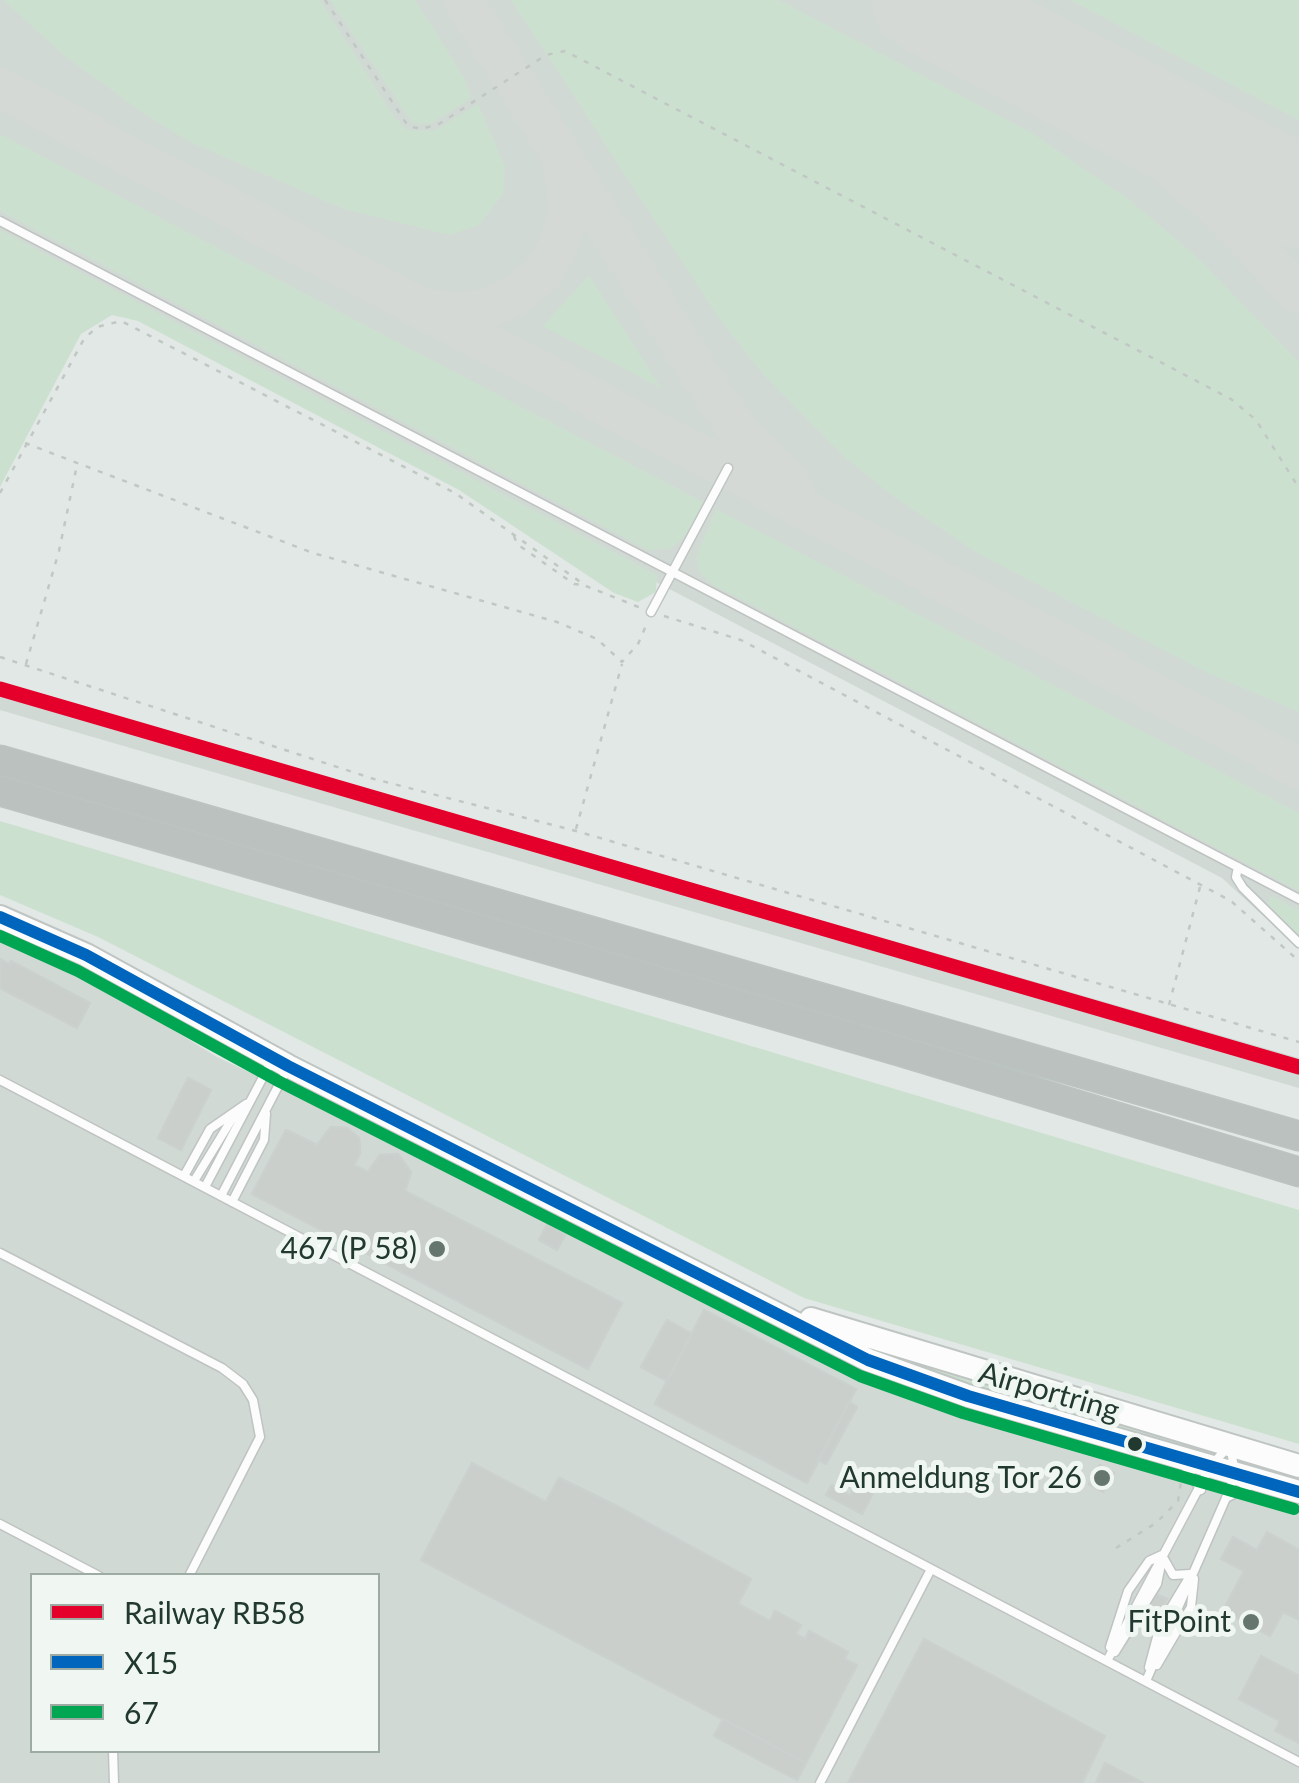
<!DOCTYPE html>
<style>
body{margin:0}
#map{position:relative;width:1299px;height:1783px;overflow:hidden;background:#e2e8e5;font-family:Lato,sans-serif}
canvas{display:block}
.legend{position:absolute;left:30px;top:1573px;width:350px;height:180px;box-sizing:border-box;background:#f0f7f3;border:2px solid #9eaba5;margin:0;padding:12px 18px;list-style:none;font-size:30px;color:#223930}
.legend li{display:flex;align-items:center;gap:20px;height:50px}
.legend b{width:50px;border:2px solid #9eaba5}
</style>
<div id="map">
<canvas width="1299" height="1783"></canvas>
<ul class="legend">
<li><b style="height:12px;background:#e4002b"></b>Railway RB58</li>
<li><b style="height:12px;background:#0065bd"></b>X15</li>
<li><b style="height:12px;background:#00a651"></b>67</li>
</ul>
</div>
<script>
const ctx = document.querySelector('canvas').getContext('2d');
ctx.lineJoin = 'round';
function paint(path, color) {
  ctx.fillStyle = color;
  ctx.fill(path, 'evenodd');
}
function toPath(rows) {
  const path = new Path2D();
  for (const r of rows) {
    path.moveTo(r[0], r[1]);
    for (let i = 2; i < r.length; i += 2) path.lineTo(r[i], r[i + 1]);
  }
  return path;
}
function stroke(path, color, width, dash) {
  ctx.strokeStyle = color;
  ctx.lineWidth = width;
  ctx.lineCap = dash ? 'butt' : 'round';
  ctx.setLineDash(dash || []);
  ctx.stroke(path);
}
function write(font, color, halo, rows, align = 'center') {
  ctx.font = font + ' Lato,sans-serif';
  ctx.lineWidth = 10;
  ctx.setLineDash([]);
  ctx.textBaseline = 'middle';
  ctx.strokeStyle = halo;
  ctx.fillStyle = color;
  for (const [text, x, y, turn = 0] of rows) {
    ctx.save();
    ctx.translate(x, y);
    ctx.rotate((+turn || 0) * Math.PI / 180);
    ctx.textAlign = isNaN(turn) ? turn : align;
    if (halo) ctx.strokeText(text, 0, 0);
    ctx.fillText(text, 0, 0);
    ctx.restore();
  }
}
const built = toPath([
 [0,0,1299,0,1299,949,1222,878,90,286,0,455],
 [0,683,1299,1058,1299,1088,0,710],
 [0,939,119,997,217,1057,499,1191,831,1364,908,1396,988,1421,1299,1512,1299,1783,0,1783],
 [32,1576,378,1576,378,1750,32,1750]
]);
const green = toPath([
 [3,0,320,0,393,115,407,130,434,131,478,104,505,167,503,194,479,225,450,235,344,209,190,142,146,115,66,57],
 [330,0,415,0,464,77,471,98,430,124,412,123],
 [511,0,779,0,1032,133,1127,198,1195,255,1299,362,1299,712,1206,672,979,554,894,497,842,455,762,373,718,317],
 [1070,0,1299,0,1299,120],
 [0,134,703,502,687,535,670,549,648,550,0,211],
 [0,230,657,575,656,592,638,602,614,593,459,490,138,321,112,315,81,334,0,487],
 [589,275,661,388,543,326],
 [716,509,1299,813,1299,891,712,584,700,573,696,558],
 [0,821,1299,1210,1299,1444,804,1298,98,937,0,895],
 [1272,896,1299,911,1299,937,1266,906],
 [838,1336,1197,1444,1195,1453,905,1367]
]);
const taxiway = toPath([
 [463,0,714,396,742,435,794,488],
 [920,0,1066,86,1137,139,1220,211,1299,294],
 [0,88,1299,768],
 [429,309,465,312,490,307,514,297,542,274,557,250,569,212,563,163]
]);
const runway = toPath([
 [922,0,1299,197]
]);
const building = toPath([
 [0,959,9,964,11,961,90,1003,77,1028,0,988,0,959],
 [188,1078,211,1090,181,1150,158,1138,188,1078],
 [331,1127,347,1128,359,1138,360,1153,354,1165,368,1172,380,1155,398,1154,411,1172,405,1191,622,1303,588,1369,252,1194,286,1130,317,1145,331,1127],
 [547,1225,565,1235,557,1250,539,1240,547,1225],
 [704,1310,856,1389,807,1483,655,1404,704,1310],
 [667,1320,692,1334,667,1381,641,1367,667,1320],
 [849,1402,857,1407,826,1464,818,1460,849,1402],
 [472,1463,546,1502,559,1478,617,1506,751,1579,738,1604,770,1621,775,1611,801,1625,796,1634,805,1639,809,1631,848,1652,844,1659,857,1665,806,1763,421,1560,472,1463],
 [1100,1465,1114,1473,1103,1492,1089,1484,1100,1465],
 [856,1484,873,1493,862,1514,826,1495,832,1485,850,1496,856,1484],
 [1267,1532,1299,1550,1299,1620,1283,1612,1270,1636,1223,1611,1244,1571,1221,1559,1233,1537,1257,1550,1267,1532],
 [1156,1594,1167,1599,1161,1611,1150,1605,1156,1594],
 [924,1639,1105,1736,1082,1783,848,1783,924,1639],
 [1261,1656,1299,1676,1299,1743,1275,1731,1280,1721,1239,1699,1261,1656],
 [723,1719,806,1763,797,1780,714,1736,723,1719],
 [1105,1763,1134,1778,1143,1783,1096,1783,1105,1763]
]);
const path = toPath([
 [325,0,408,126,421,129,439,124,546,55,565,51,1231,399,1256,420,1299,488],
 [25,443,313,553,557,622,597,639,622,662,638,644,648,621],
 [0,493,84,339,97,327,121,321,455,493,586,586,641,608],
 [514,536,517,544,574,584,583,585],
 [664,616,741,640,1231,901,1299,961],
 [0,657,374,779,576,831,1299,1042],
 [26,664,59,551,77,465],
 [576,829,622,664],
 [1169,1005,1200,887],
 [1116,1548,1156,1523,1178,1501,1181,1482]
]);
const lane = toPath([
 [0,221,1299,899],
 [651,612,728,468],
 [1238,867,1236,877,1243,888,1299,943],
 [0,1080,1299,1762],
 [184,1176,210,1129,246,1104],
 [194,1181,235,1114],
 [205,1187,271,1062],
 [221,1196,286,1071],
 [232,1202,264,1140,266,1114],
 [0,1253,222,1368,243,1384,253,1400,260,1437,189,1576],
 [1184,1465,1201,1490],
 [1226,1498,1253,1484],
 [0,1524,99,1576],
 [1164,1559,1173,1575,1190,1574],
 [1110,1647,1128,1591,1149,1561,1162,1555],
 [1115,1652,1157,1584,1162,1560],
 [1107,1661,1210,1467,1227,1448],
 [1157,1665,1191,1607,1194,1579],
 [1149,1667,1160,1626,1190,1576],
 [1146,1681,1226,1498,1235,1474,1231,1450],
 [113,1750,114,1783],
 [820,1783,931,1569]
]);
const secondary = toPath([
 [0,917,86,955,288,1066,868,1360,968,1396,1299,1492],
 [811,1319,1299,1466]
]);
const highway = toPath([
 [0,760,1299,1136],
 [0,791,899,1051,1299,1172]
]);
const bus1 = toPath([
 [0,917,86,955,288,1066,868,1360,968,1396,1299,1492]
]);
const bus2 = toPath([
 [0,936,78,971,280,1082,860,1376,963,1413,1294,1509]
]);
const rail1 = toPath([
 [0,689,1299,1067]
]);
const markers = [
 [437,1249,10,"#65766f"],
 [1135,1444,9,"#223930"],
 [1102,1478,10,"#65766f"],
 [1251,1622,10,"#65766f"]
];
const poiNames = [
 ["467 (P 58)",417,1249],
 ["Anmeldung Tor 26",1082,1478],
 ["FitPoint",1231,1622]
];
const streetNames = [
 ["Airportring",1049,1392,16]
];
paint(built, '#d1d9d4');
paint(green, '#cce0d0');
stroke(taxiway, '#d4d9d6', 40);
stroke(runway, '#d4d9d6', 102);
paint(building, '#cacfcc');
stroke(building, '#cbd1ce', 2.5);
stroke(lane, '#bfc4c2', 11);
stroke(secondary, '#bfc5c2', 26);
stroke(highway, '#bcc4c0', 31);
stroke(path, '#c0c8c4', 2.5, [5, 8]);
stroke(lane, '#fbfcfb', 8);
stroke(secondary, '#fbfcfb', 22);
stroke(highway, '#bac1bf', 28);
stroke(bus1, '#0065bd', 12);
stroke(bus2, '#00a651', 12);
stroke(rail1, '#e4002b', 15);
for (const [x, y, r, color] of markers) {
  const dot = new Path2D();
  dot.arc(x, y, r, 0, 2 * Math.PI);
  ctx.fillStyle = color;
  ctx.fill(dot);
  stroke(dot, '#f0f7f3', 4);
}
write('30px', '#223930', '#f0f7f3', poiNames, 'right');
write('30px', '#223930', '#f0f7f3', streetNames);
</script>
